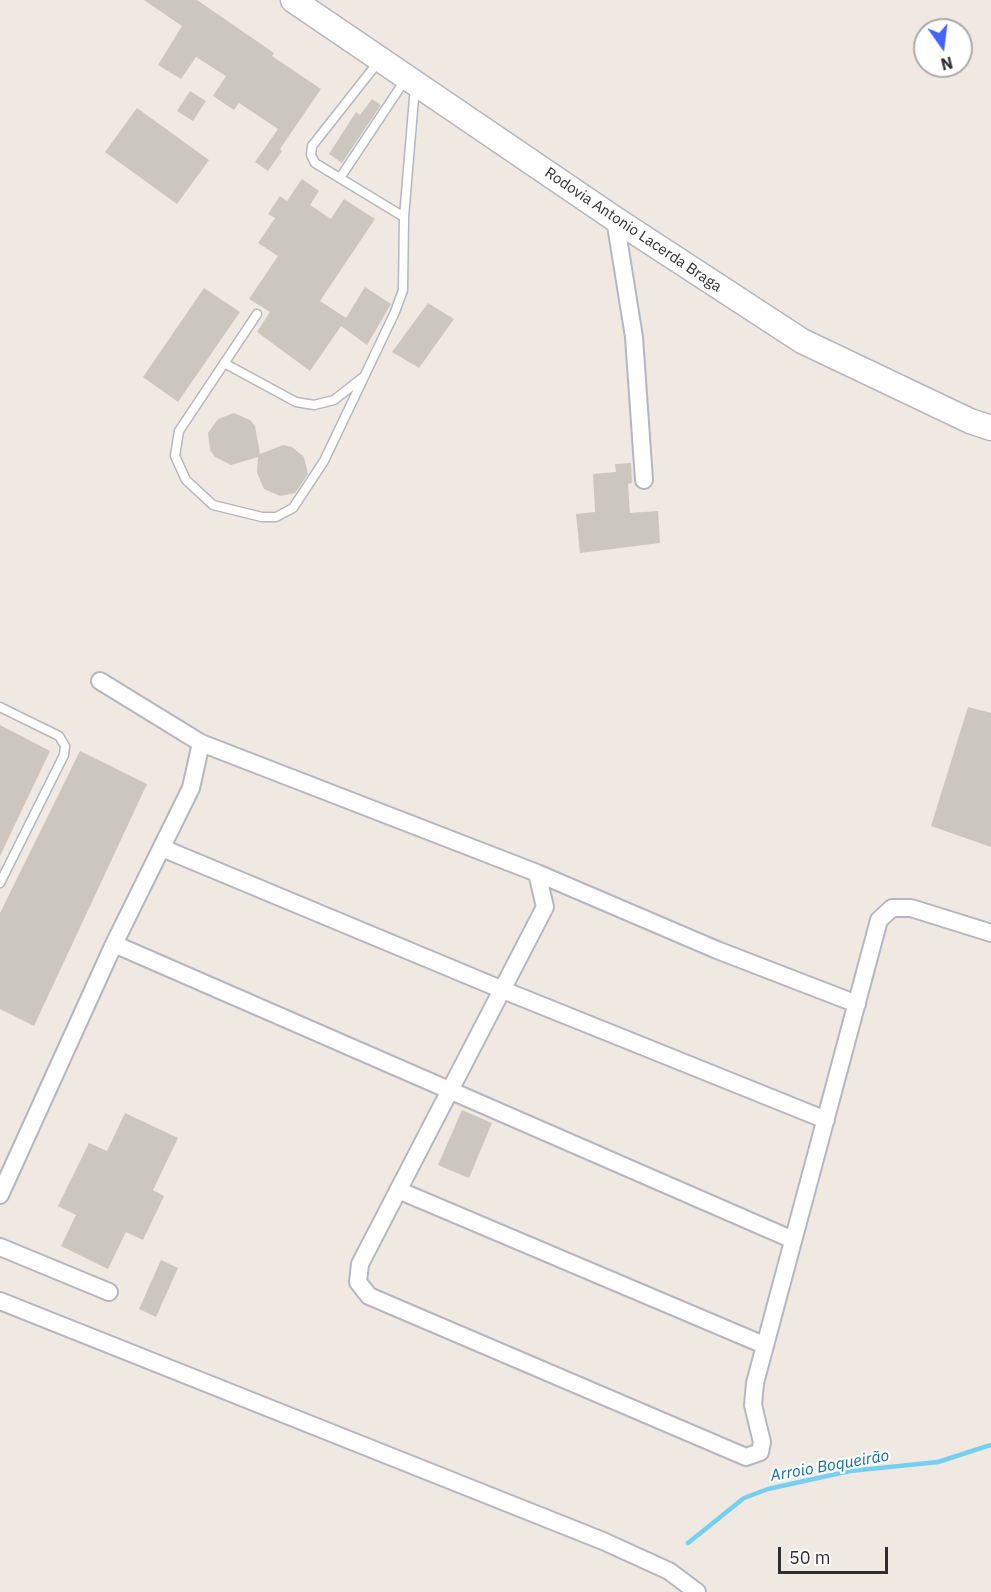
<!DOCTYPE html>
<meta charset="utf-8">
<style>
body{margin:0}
#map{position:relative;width:991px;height:1592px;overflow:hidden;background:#efe9e1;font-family:"IBM Plex Sans",sans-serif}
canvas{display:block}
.north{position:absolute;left:913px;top:18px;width:60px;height:60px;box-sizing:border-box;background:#fff;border:2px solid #ababab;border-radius:50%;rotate:166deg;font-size:16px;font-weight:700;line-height:24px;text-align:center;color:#2e2e2e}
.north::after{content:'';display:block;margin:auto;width:21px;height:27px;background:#4264fb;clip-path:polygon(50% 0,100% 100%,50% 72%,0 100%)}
.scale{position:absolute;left:778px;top:1547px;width:110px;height:27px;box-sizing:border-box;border:3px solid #2e2e2e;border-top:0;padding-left:8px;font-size:18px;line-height:21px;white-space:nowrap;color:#2e2e2e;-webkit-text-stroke:4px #fff;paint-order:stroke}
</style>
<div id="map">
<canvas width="991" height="1592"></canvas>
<div class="north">N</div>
<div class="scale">50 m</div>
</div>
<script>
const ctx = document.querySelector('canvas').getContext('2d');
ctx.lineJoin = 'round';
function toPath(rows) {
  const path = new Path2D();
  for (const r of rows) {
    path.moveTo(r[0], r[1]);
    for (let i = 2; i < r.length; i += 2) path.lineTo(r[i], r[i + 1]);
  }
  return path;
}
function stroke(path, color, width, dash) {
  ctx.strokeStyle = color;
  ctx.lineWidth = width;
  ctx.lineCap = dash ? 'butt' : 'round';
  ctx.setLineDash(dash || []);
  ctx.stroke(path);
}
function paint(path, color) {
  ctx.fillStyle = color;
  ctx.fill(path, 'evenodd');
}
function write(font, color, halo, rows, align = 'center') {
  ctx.font = font + ' "IBM Plex Sans",sans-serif';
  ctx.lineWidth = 4.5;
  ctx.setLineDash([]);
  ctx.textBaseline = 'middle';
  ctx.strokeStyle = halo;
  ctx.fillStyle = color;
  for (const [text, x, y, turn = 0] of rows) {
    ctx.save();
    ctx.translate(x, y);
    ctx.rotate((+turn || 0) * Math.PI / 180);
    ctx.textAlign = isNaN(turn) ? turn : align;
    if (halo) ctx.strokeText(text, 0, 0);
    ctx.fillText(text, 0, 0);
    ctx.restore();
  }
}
const stream = toPath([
 [688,1543,744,1498,768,1489,850,1471,938,1462,991,1445]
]);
const building = toPath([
 [144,0,197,0,274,53,272,56,321,89,280,149,282,151,268,171,255,162,278,129,239,103,234,110,213,96,226,76,196,57,181,79,158,65,182,26],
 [190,91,206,101,193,121,177,111],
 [372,99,381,105,342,163,329,154,356,112,360,115],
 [137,108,209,160,177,204,105,152],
 [302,179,319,191,310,205,331,219,344,199,375,219,320,301,346,318,365,287,391,304,367,345,341,326,310,371,257,332,270,312,249,299,278,256,258,243,275,218,268,214,280,196,287,201],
 [204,288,240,312,178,402,143,377],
 [428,303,454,319,419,368,392,352],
 [234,413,250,420,255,426,260,454,283,445,292,447,304,457,308,474,295,493,280,496,264,489,257,473,258,457,231,465,215,457,210,450,208,433,218,419],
 [631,463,632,483,628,484,630,513,658,511,660,543,580,553,576,514,595,512,593,474,616,472,615,464],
 [968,707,991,713,991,847,931,826],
 [0,725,50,751,0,856],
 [80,751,147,784,34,1026,0,1009,0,913],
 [462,1110,492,1123,469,1178,438,1165],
 [125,1113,178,1138,153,1190,164,1196,143,1240,126,1232,108,1269,61,1246,76,1215,58,1206,89,1143,107,1151],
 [161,1260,178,1268,156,1317,139,1309]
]);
const service = toPath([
 [379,61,312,146,311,155,315,163,404,217],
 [340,178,405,80],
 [257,314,179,431,175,456,186,480,213,505,262,517,276,517,293,508,324,461,395,312,403,290,404,217,415,86],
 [224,363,296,402,314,405,334,400,362,378],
 [0,707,59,736,65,746,64,755,0,883]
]);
const minor = toPath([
 [615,219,634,337,644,480],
 [100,681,201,743,537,873,717,950,857,1004],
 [162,848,503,990,826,1120],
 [537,873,545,907,360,1264,358,1282,369,1296,746,1457,760,1452,762,1442,753,1405,755,1383,879,920,892,908,911,908,991,933],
 [114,944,791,1239],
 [398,1190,764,1345],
 [0,1195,114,944,191,788,201,743],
 [0,1247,109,1292],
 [0,1301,603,1541,669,1571,697,1592]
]);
const secondary = toPath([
 [293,0,615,219,802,341,970,421,991,428]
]);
const streetNames = [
 ["Rodovia Antonio Lacerda Braga",633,230,34]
];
const waterNames = [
 ["Arroio Boqueirão",830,1466,-10]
];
stroke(stream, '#75cff0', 4.5);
paint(building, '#cbc7bf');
stroke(service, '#b4b7c1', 11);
stroke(minor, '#b4b7c1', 20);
stroke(secondary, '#b4b7c1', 27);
stroke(service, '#fff', 8);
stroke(minor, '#fff', 16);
stroke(secondary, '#fff', 24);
write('15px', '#2e2e2e', '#fff', streetNames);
write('italic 16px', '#0d6fa3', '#fff', waterNames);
</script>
